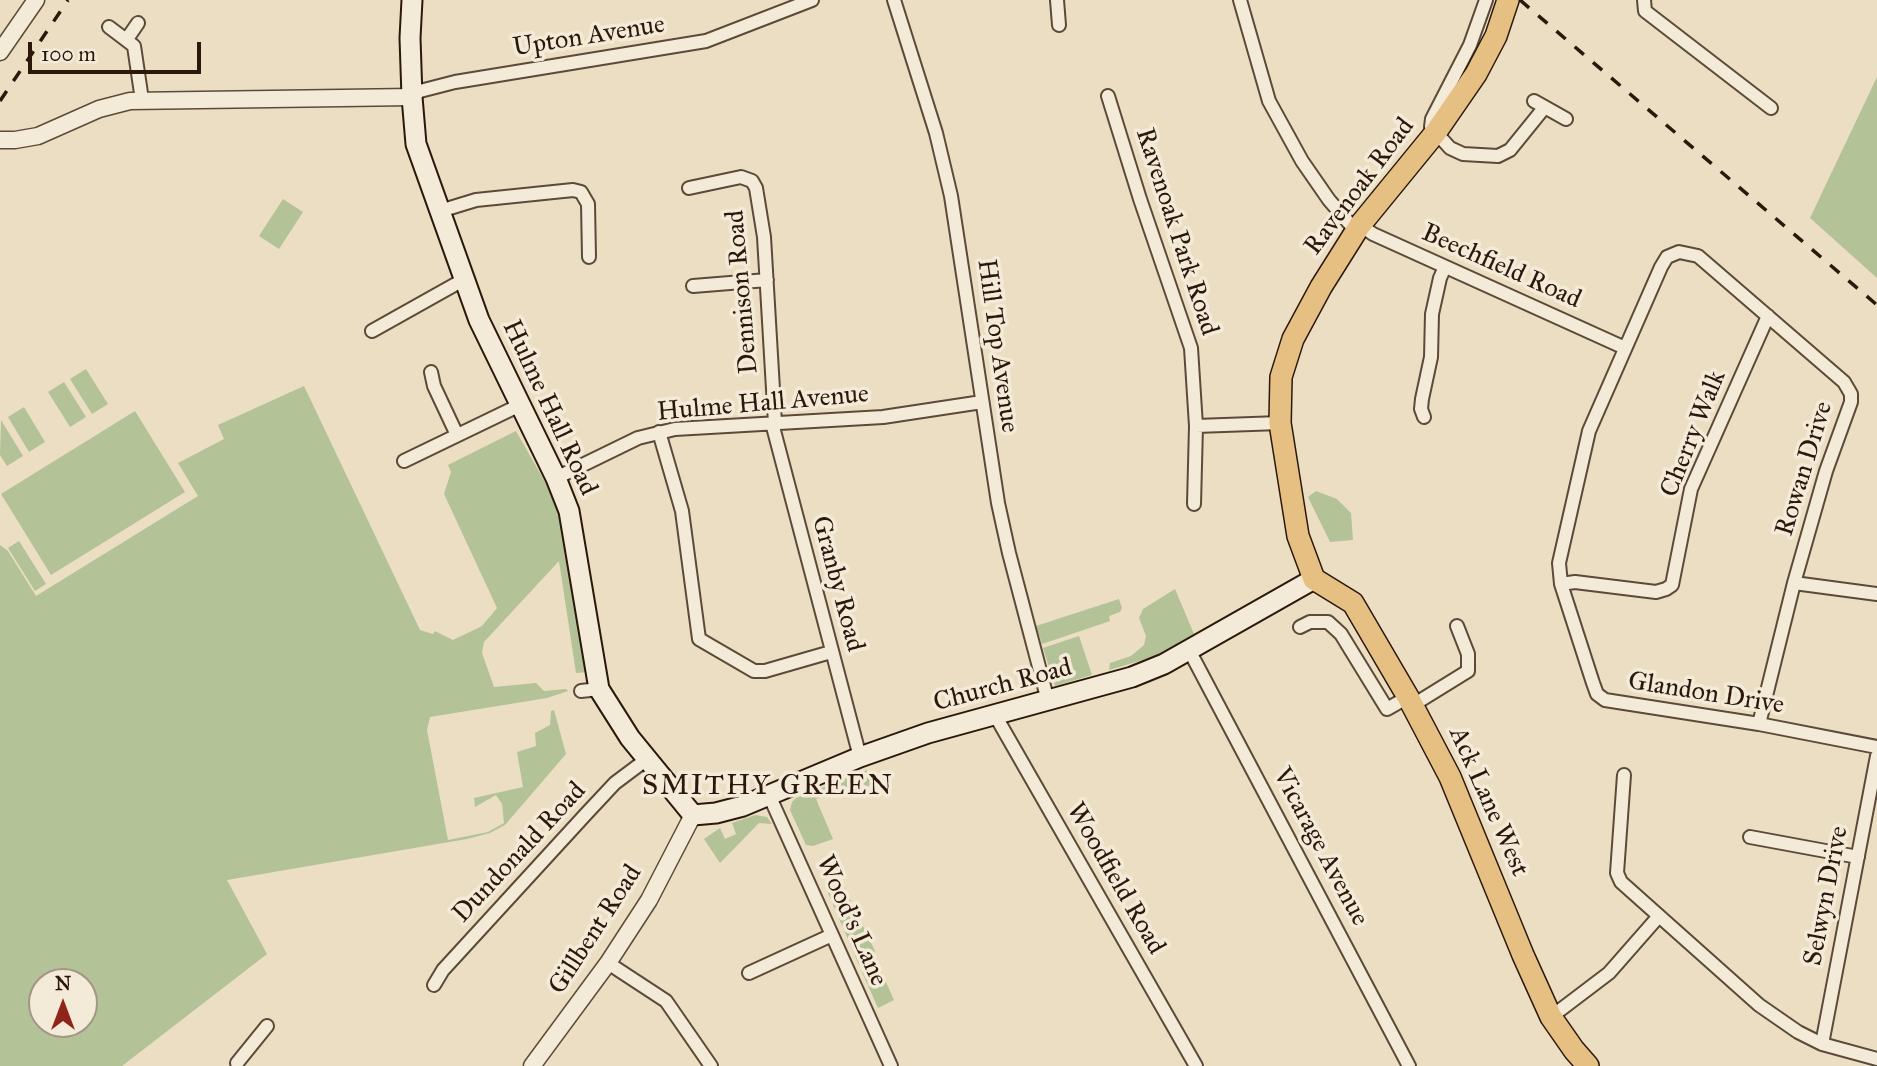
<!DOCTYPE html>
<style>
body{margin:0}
#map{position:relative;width:1877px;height:1066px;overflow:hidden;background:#ecdec3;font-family:"IM FELL Great Primer",serif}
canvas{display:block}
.north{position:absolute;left:28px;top:968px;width:70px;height:70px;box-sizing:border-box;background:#f3ead8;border:2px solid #a39686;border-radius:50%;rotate:0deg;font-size:19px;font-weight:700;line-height:28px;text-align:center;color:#2c180b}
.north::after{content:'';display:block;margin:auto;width:24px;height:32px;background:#8f2418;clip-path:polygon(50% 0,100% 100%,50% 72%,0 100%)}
.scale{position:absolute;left:28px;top:42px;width:173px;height:32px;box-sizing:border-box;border:4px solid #2c180b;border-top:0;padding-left:9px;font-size:21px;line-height:24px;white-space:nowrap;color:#2c180b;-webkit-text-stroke:5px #f3ead8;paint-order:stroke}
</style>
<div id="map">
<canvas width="1877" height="1066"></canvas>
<div class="north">N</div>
<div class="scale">100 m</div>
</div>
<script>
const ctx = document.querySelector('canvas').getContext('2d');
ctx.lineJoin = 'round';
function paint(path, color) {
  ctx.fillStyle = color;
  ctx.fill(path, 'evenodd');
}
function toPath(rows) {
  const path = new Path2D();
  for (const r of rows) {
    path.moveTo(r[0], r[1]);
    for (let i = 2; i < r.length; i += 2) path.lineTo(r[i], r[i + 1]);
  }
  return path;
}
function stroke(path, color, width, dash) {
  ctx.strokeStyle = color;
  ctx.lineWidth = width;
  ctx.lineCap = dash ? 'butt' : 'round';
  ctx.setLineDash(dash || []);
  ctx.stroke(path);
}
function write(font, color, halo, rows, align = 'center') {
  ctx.font = font + ' "IM FELL Great Primer",serif';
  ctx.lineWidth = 7;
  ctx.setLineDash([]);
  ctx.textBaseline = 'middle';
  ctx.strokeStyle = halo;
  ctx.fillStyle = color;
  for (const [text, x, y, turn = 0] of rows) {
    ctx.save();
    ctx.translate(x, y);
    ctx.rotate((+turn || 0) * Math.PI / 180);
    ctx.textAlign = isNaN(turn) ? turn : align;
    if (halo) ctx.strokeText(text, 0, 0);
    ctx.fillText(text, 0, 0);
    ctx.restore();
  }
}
const green = toPath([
 [1877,77,1877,278,1810,218],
 [283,199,303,212,279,249,259,236],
 [86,369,108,404,92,414,70,379],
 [64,382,86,417,70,427,48,392],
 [304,386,420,630,433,634,435,631,453,640,482,626,497,608,444,494,451,472,448,465,516,431,561,510,588,672,576,673,559,561,484,642,482,653,494,687,536,683,544,691,566,689,568,691,547,698,430,717,427,730,448,840,488,832,504,823,502,804,496,795,475,807,474,798,523,787,517,752,536,746,535,733,550,725,551,711,554,710,566,754,505,825,490,833,467,839,227,880,267,954,122,1066,0,1066,0,545,8,551,36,596,198,496,178,463,224,439,218,425],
 [42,982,84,982,84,1024,42,1024],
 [24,407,45,442,29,452,8,417],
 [135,411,185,492,51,575,1,494],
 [1,420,23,456,7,466,0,455],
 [1316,491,1337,499,1351,513,1353,540,1330,542,1308,497],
 [19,541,46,584,35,591,8,548],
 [1175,589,1194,634,1156,656,1109,670,1110,663,1131,656,1144,645,1146,636,1139,618,1143,609],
 [1119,599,1122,608,1120,612,1109,616,1110,621,1042,644,1036,626],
 [1079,636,1092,675,1055,686,1043,648],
 [867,770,873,784,866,787,862,781,816,799,833,839,813,846,806,845,790,810,792,802,796,798],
 [755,815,767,817,772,824,759,823,720,863,704,839,720,828,725,839,736,834,732,823],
 [836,879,844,887,875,951,873,959,859,965,828,893,833,880],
 [878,964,894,1000,878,1008,862,972]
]);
const minor = toPath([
 [894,0,936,133,951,196,998,503,1009,553,1048,701],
 [1057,0,1059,25],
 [1240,0,1269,101,1302,161,1329,200,1356,231],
 [1486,0,1470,45,1432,119,1431,127,1450,148,1463,154,1498,156,1510,150,1544,108],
 [1644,0,1645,11,1771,108],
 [109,27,134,46,142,100],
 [127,39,138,23],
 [1108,96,1140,199,1191,348,1196,426,1280,423],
 [412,97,420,91,455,82,706,41,812,0],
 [1534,101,1566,119],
 [689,188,741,177,752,181,756,188,764,237,775,423],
 [440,211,476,200,573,190,581,192,588,204,589,257],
 [1360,225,1373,234,1625,348],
 [693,286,767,280],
 [372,331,463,280],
 [431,372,434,386,457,435],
 [1424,417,1421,409,1422,399,1431,357,1432,314,1440,278,1445,267],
 [772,423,860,757],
 [659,432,682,511,699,639,754,671,765,671,831,652],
 [404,461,520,405],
 [556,478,638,438,675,429,883,417,982,402],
 [1194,504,1196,426],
 [1794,583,1877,594],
 [1561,584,1575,582,1656,592,1666,589,1672,585,1691,489,1768,316],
 [1300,627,1310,622,1328,622,1341,634,1387,709,1408,697],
 [1189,650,1409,1066],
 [581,691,599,689],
 [1413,705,1468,671,1468,654,1457,626],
 [995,715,1196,1066],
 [1759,724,1794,583,1826,471,1851,402,1851,394,1844,382,1698,256,1679,252,1667,257,1661,267,1589,431,1559,563,1561,584,1593,683,1597,694,1605,700,1759,724,1877,747],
 [1624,775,1617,873,1621,882,1759,1005,1798,1032,1822,1044,1877,1059],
 [769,795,891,1066],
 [1750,837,1858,857],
 [608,963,666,1001,711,1066],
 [749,973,832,935],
 [434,985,443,970,586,814,615,783,647,759],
 [1551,1017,1609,973,1659,916],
 [1822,1044,1877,756],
 [237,1063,267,1026]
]);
const tertiary = toPath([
 [0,52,36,0],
 [0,140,15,140,38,136,99,109,130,101,412,97],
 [532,1066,608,963,649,900,693,815]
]);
const secondary = toPath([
 [412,0,410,38,412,97,416,144,479,320,556,478,569,511,599,689,630,738,693,815,716,813,743,806,860,757,928,733,1132,677,1164,664,1314,579]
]);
const primary = toPath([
 [1508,0,1496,36,1476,74,1436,132,1360,225,1321,287,1293,339,1281,377,1280,423,1298,536,1314,579,1353,603,1408,697,1450,777,1523,955,1551,1017,1574,1050,1588,1066]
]);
const rail = toPath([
 [1520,0,1877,305],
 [0,101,68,0]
]);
const streetNames = [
 ["Upton Avenue",589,37,-9],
 ["Ravenoak Road",1360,187,-53],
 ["Ravenoak Park Road",1176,232,72],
 ["Beechfield Road",1501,267,24],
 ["Dennison Road",743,292,-95],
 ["Hill Top Avenue",997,346,82],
 ["Hulme Hall Avenue",763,404,-5],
 ["Hulme Hall Road",549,408,65],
 ["Cherry Walk",1694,434,-68],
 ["Rowan Drive",1805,469,-73],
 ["Granby Road",837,584,75],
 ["Church Road",1003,686,-15],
 ["Glandon Drive",1706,694,9],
 ["Ack Lane West",1488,802,66],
 ["Vicarage Avenue",1320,847,62],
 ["Dundonald Road",520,853,-47],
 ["Woodfield Road",1115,879,60],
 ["Selwyn Drive",1827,896,-79],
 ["Wood's Lane",851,921,66],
 ["Gillbent Road",596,930,-57]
];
const neighbourhoodNames = [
 ["SMITHY GREEN",768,787]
];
paint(green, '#b3c297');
stroke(minor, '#5c4a39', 16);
stroke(tertiary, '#5c4a39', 19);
stroke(secondary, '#2c180b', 23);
stroke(primary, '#2c180b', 24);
stroke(minor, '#f3ead8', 12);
stroke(tertiary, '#f3ead8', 16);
stroke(secondary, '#f3ead8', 19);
stroke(primary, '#e6bf82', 21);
stroke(rail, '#2c180b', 3.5, [12, 12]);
write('26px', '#2c180b', '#f3ead8', streetNames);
ctx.letterSpacing = '2px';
write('28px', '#2c180b', '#f3ead8', neighbourhoodNames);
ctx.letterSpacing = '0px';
</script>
